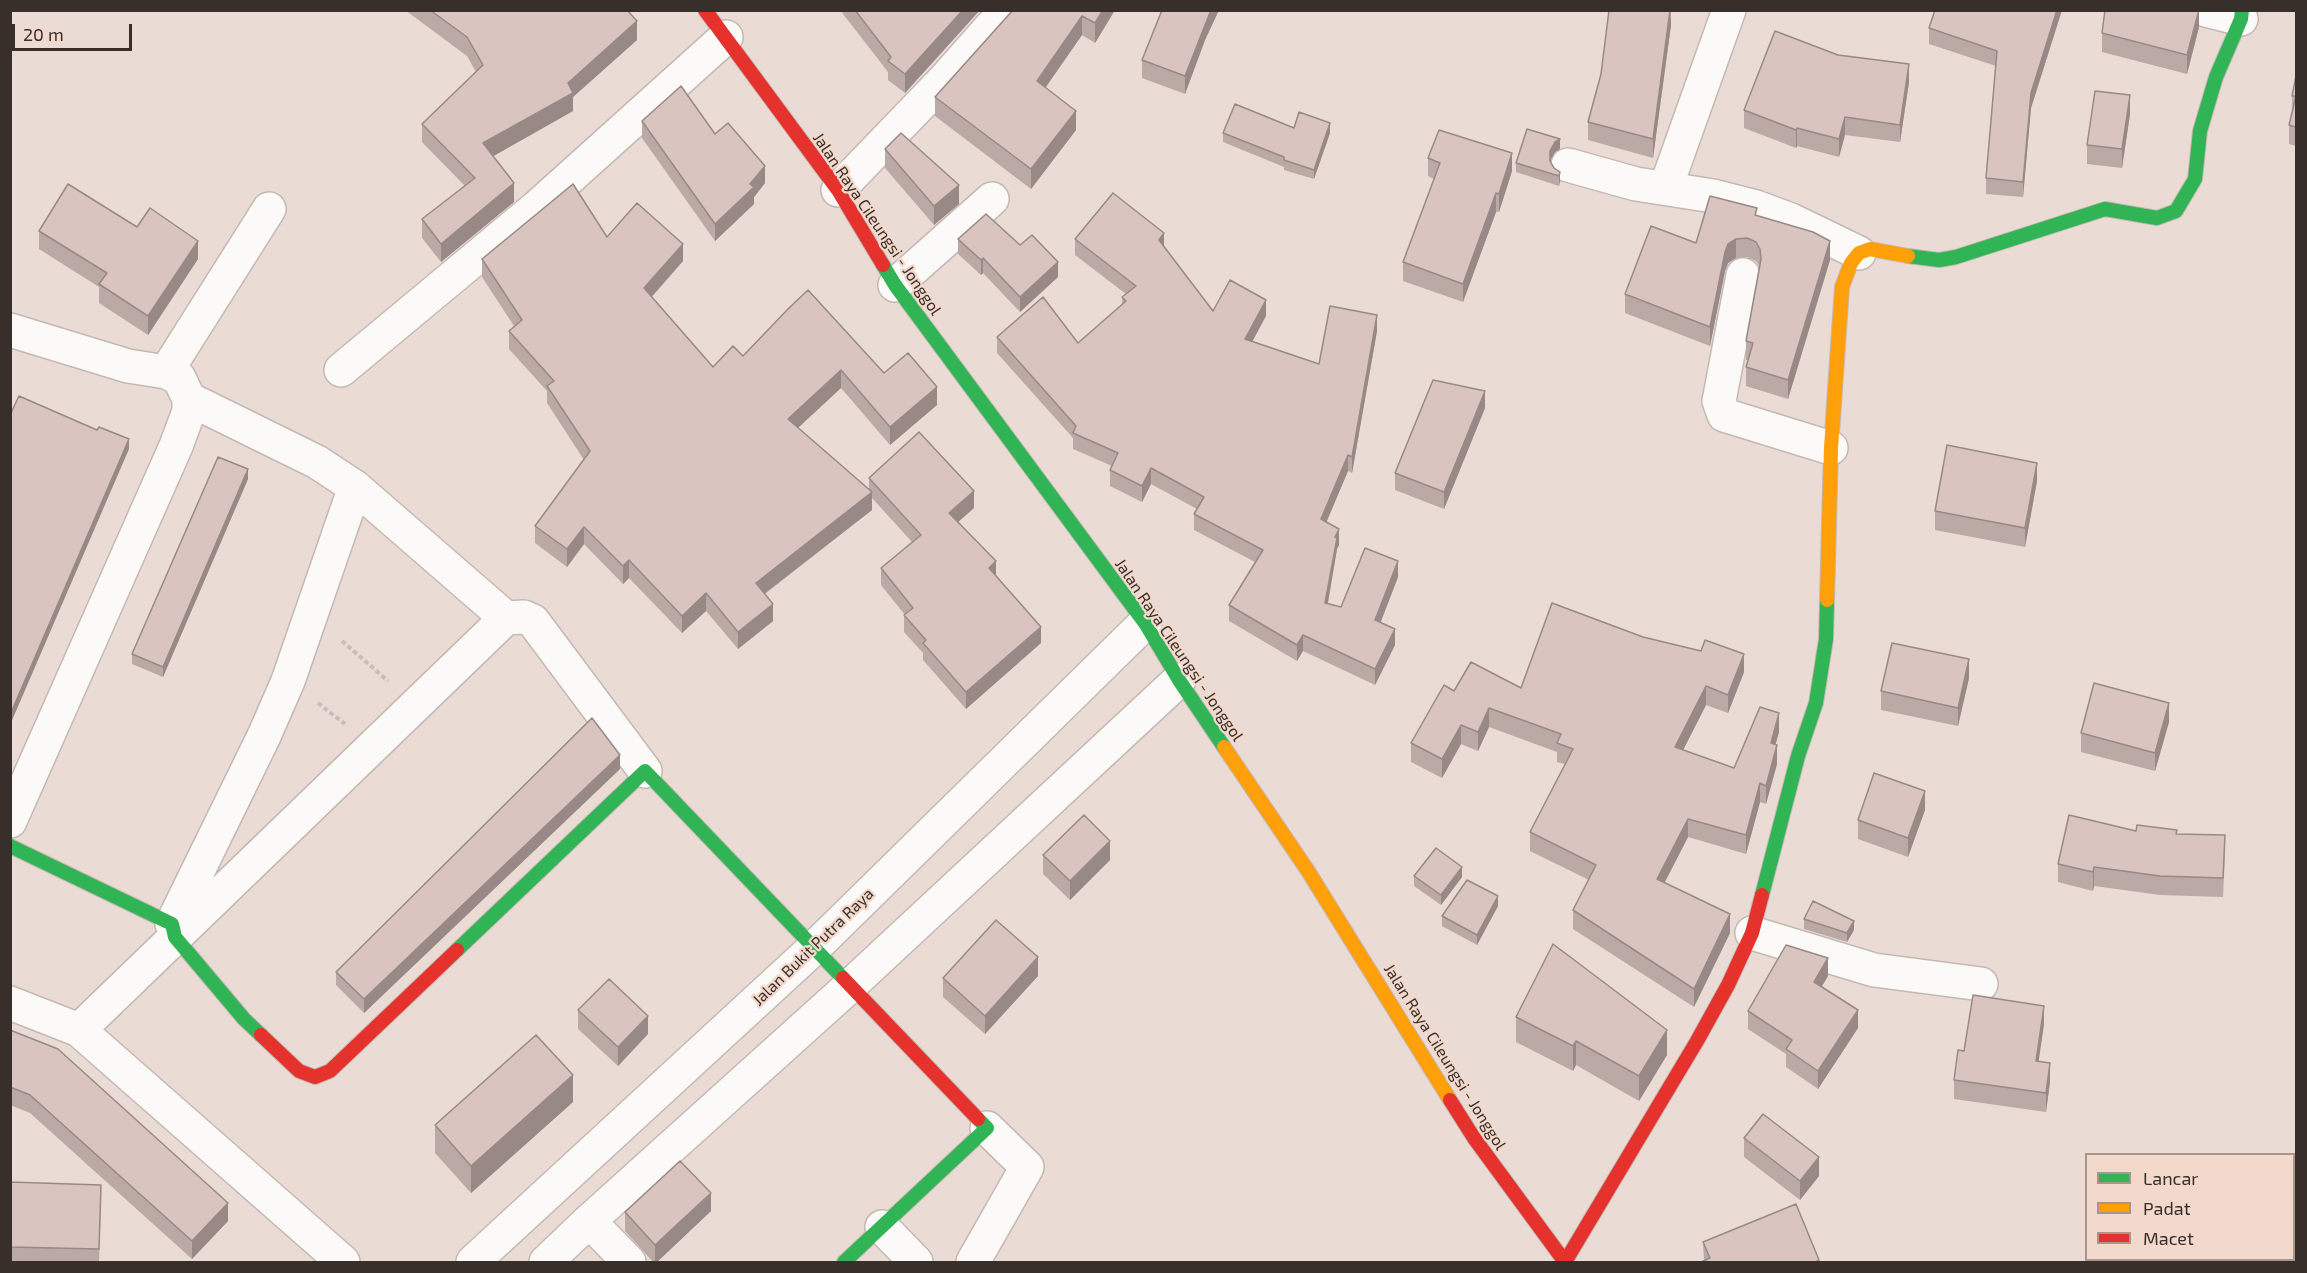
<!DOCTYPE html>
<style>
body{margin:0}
#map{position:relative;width:2307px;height:1273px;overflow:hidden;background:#eadcd5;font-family:"Exo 2",sans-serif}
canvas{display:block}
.frame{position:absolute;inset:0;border:12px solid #392f2a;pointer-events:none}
.legend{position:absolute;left:2085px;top:1153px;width:210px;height:108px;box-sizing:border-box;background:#f3d9cc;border:2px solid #a9958b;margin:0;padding:8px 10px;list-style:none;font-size:18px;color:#392f2a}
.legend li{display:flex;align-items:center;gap:12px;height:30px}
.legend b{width:30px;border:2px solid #a9958b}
.scale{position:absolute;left:12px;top:24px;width:120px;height:27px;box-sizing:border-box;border:3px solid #392f2a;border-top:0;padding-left:8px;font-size:18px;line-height:21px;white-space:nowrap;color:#392f2a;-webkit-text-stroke:4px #f3d9cc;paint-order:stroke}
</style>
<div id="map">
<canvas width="2307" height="1273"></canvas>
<div class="frame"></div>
<ul class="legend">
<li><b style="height:8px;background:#30b455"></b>Lancar</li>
<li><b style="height:8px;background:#ff9f0a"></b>Padat</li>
<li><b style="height:8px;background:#e5322d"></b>Macet</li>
</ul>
<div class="scale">20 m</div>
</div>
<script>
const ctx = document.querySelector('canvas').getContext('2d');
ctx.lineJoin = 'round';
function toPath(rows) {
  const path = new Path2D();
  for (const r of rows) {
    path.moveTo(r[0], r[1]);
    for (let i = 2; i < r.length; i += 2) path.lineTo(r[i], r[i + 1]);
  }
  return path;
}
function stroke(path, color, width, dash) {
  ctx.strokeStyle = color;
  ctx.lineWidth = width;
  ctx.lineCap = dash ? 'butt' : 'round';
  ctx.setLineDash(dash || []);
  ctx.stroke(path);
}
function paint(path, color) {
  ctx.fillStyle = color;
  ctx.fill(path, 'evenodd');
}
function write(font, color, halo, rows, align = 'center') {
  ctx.font = font + ' "Exo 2",sans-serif';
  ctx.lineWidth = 4.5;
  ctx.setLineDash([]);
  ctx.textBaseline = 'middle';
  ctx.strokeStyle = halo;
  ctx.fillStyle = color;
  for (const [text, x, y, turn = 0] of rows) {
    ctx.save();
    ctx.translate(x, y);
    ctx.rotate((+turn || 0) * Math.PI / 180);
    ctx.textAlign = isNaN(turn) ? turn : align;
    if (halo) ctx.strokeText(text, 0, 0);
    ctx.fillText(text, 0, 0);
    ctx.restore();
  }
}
const path = toPath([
 [342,641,388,681],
 [318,703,345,724]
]);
const street = toPath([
 [2206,10,2241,19],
 [1568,165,1636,184,1713,196,1756,207,1791,220,1859,253],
 [1666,187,1729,10],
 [838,190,945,79,1006,10],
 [1743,275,1719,401,1724,415,1831,448],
 [895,285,992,199],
 [10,330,128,366,166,372,179,378,189,399,189,411,176,446,10,821],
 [341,370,537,207,726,37],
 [166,372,269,209],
 [189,399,317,462,355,487,506,618],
 [172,924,264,736,288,681,355,487],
 [1752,933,1874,970,1981,984],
 [10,1003,79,1030,343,1262],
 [79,1030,506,618,524,617,533,621,645,771],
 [589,1221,629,1262],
 [882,1227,916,1262],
 [473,1262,814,948,1145,623],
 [546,1262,589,1221,851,985,1179,680],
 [973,1262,1027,1167,987,1128]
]);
const fast = toPath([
 [1908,256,1939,260,1956,257,2105,209,2157,218,2176,211,2195,179,2200,131,2216,77,2241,19,2242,10],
 [883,265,895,285,1145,623,1179,680,1224,747],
 [10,846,172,924,175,937,244,1019,261,1035],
 [1762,895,1798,756,1816,703,1826,639,1827,600],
 [457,950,645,771,843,978],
 [844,1262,987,1128,978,1119]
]);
const slow = toPath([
 [1827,600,1831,448,1842,287,1851,263,1859,253,1870,249,1908,256],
 [1224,747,1308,871,1450,1100]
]);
const jam = toPath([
 [705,10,838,190,883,265],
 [843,978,978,1119],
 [261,1035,299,1071,315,1077,330,1071,457,950],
 [1450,1100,1474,1138,1565,1262],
 [1565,1262,1697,1041,1728,985,1752,933,1762,895]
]);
const wall = toPath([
 [405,10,627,10,637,40,573,97,573,111,493,156,514,202,441,262,422,238,422,219,465,186,422,142,422,124,476,72,467,56],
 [840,10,980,10,905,93,888,80,888,72],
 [1013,10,1115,10,1095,43,1082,35,1045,87,1076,130,1031,189,935,116,935,97],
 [1162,10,1219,10,1205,40,1185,94,1142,78,1142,60],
 [1671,10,1671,25,1653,158,1588,140,1588,122,1601,74],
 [1935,10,2062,10,2031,108,2023,197,1986,194,1986,178,1996,66,1929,44,1929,28],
 [2199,10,2199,27,2187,74,2102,52,2102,33],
 [1838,55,1909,82,1900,142,1845,135,1839,157,1797,146,1796,148,1744,128,1744,110],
 [2296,76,2296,146,2289,144,2289,125,2292,111,2292,96],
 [2130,114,2122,168,2087,164,2087,145],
 [642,121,715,134,765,183,754,197,754,204,715,241,642,138],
 [1294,128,1330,133,1314,179,1284,170,1284,167,1223,142,1223,133],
 [885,149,959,204,934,225,885,168],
 [1560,149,1555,152,1550,160,1554,168,1560,172,1560,181,1559,186,1516,172,1516,163],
 [1428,158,1512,171,1499,212,1496,212,1463,302,1403,281,1403,262,1434,179,1428,176],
 [1757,216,1830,260,1788,399,1746,386,1746,367,1748,360,1746,360,1746,341,1760,267,1756,261,1747,257,1736,258,1728,263,1725,271,1710,346,1625,313,1625,294,1696,243],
 [137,227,198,259,148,335,99,303,99,287,39,249,39,231],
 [607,237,683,261,652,297,713,367,743,356,884,373,937,405,890,445,841,388,798,428,869,490,869,478,974,508,958,522,996,576,1041,643,966,709,923,660,923,653,904,632,904,615,905,615,881,585,881,568,912,542,872,498,872,510,765,594,773,621,738,649,706,611,682,633,629,578,623,584,584,544,567,567,535,543,535,526,584,460,547,403,547,391,509,349,509,331,514,326,482,277,482,259],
 [958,239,1020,245,1058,277,1020,312,983,273,981,275,958,254],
 [1075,239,1164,247,1213,311,1266,316,1252,341,1319,364,1377,331,1352,473,1348,471,1326,522,1339,545,1337,549,1328,603,1341,607,1398,577,1381,622,1395,645,1375,685,1303,651,1297,661,1229,621,1229,605,1255,562,1194,530,1194,514,1197,509,1151,484,1142,502,1110,486,1110,470,1112,466,1073,449,1073,438,997,353,997,337,1078,343,1122,304,1122,297,1126,294,1075,255],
 [1485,408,1444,509,1395,490,1395,473],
 [248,479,163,677,132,664,132,654],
 [2037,481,2025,547,1935,530,1935,511],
 [1643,637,1744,672,1728,713,1706,705,1683,750,1734,768,1779,732,1775,744,1777,764,1766,804,1760,802,1746,854,1688,837,1665,882,1730,933,1694,1007,1573,929,1573,910,1589,880,1530,851,1530,832,1565,764,1557,762,1557,752,1489,727,1478,751,1461,744,1442,778,1411,762,1411,743,1454,691,1521,688],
 [1969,678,1958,726,1881,710,1881,691],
 [2169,722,2155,771,2081,752,2081,733],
 [620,769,364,1013,336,985,336,972],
 [1925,810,1908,857,1858,839,1858,820],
 [2136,831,2177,834,2225,854,2223,897,2160,895,2094,886,2093,891,2058,882,2058,864],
 [1043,855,1110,860,1070,900,1043,874],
 [1414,876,1462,877,1441,905,1414,886],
 [1498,906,1477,945,1442,926,1442,916],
 [1804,919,1854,930,1847,942,1804,929],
 [1038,976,985,1034,943,997,943,978],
 [1828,976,1821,987,1858,1028,1818,1089,1786,1067,1786,1054,1748,1029,1748,1011],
 [578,1010,648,1034,618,1066,578,1029],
 [1516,1017,1667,1055,1639,1101,1576,1065,1573,1071,1516,1042],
 [2044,1024,2038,1061,2050,1082,2046,1112,1954,1099,1954,1080,1964,1051],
 [10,1030,228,1221,192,1259,30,1113,10,1105],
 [573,1102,471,1193,435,1153,435,1125],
 [1744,1138,1819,1176,1800,1200,1744,1157],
 [10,1182,101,1203,99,1263,10,1263],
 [711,1211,656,1263,654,1263,625,1231,625,1212],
 [1703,1242,1819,1263,1704,1261]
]);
const shadedWall = toPath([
 [963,10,980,10,905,93,905,74],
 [1103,10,1115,10,1095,43,1095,23],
 [1211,10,1219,10,1205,40,1185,94,1185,76],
 [1670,10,1671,25,1653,158,1653,139],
 [2057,10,2062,10,2031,108,2023,197,2023,182,2031,93],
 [2199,10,2199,27,2187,74,2187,55],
 [1082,16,1082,35,1037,100,1037,81],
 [637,21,637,40,573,97,573,111,483,162,483,143,568,83],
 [1909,64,1909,82,1900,142,1900,125],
 [2130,95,2130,114,2122,168,2122,149],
 [1076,111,1076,130,1031,189,1031,169],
 [1845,117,1845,135,1839,157,1839,139],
 [1330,123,1330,133,1314,179,1314,170],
 [1797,128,1797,146,1796,148,1796,130],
 [1560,139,1560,149,1555,152,1550,161,1550,151,1555,142],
 [1512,153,1512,171,1499,212,1499,194],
 [765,166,765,183,754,197,754,204,715,241,715,224],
 [1560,172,1560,181,1559,186,1559,176],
 [514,183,514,202,441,262,441,244],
 [959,185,959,204,934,225,934,206],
 [1496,193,1496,212,1463,302,1463,284],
 [1164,233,1164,249,1159,240],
 [1736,239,1736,258,1728,263,1725,271,1710,346,1710,327,1725,252,1728,244],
 [198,241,198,259,148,335,148,316],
 [1830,241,1830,260,1788,399,1788,380],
 [683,244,683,261,644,305,644,288],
 [983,258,983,273,981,275,981,260],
 [1058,262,1058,277,1020,312,1020,297],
 [1266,300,1266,316,1245,355,1245,339],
 [1377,315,1377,331,1352,473,1352,457],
 [841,370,841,388,788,437,788,419],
 [937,387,937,405,890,445,890,427],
 [1485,391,1485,408,1444,509,1444,492],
 [129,439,129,449,10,725,10,715],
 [1348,455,1348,471,1321,535,1321,519],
 [2037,463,2037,481,2025,547,2025,528],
 [1151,468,1151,484,1142,502,1142,486],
 [248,469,248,479,163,677,163,667],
 [974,491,974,508,949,530,949,513],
 [872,492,872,510,756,600,756,583],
 [584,527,584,544,567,567,567,549],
 [1339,529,1339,545,1337,549,1325,619,1325,603,1335,537],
 [629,560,629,578,623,584,623,566],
 [996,561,996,577,989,568],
 [1398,561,1398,577,1375,636,1375,620],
 [706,593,706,611,682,633,682,616],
 [773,604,773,621,738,649,738,632],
 [1041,627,1041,643,966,709,966,692],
 [1395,629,1395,645,1375,685,1375,669],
 [1303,635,1303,651,1297,661,1297,645],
 [1744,654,1744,672,1728,713,1728,695],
 [1969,659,1969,678,1958,726,1958,708],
 [1706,686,1706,705,1675,766,1675,747],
 [2169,703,2169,722,2155,771,2155,753],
 [1489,708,1489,727,1478,751,1478,732],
 [1779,713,1779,732,1771,761,1771,743],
 [1461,725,1461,744,1442,778,1442,759],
 [1777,745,1777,764,1766,804,1766,786],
 [620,755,620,769,364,1013,364,999],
 [1760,783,1760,802,1746,854,1746,835],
 [1925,791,1925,810,1908,857,1908,838],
 [1688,819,1688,837,1657,897,1657,879],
 [1110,841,1110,860,1070,900,1070,881],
 [1462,867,1462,877,1441,905,1441,895],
 [2094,867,2094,886,2093,891,2093,872],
 [1498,896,1498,906,1477,945,1477,935],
 [1730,914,1730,933,1694,1007,1694,989],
 [1854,921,1854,930,1847,942,1847,933],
 [1038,957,1038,976,985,1034,985,1016],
 [1828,958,1828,976,1814,1000,1814,982],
 [2044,1006,2044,1024,2036,1080,2036,1061],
 [1858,1010,1858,1028,1818,1089,1818,1071],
 [648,1016,648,1034,618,1066,618,1047],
 [1667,1030,1667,1055,1639,1101,1639,1076],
 [1576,1041,1576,1065,1573,1071,1573,1046],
 [2050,1063,2050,1082,2046,1112,2046,1093],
 [573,1075,573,1102,471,1193,471,1166],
 [1819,1157,1819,1176,1800,1200,1800,1181],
 [711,1193,711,1211,656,1263,655,1263,655,1245],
 [228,1203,228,1221,192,1259,192,1241]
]);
const building = toPath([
 [430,10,627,10,637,21,568,83,573,93,483,143,514,183,441,244,422,219,475,178,422,124,483,65,467,37,430,10],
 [855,10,963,10,905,74,888,61,891,57,855,10],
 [1013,10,1103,10,1095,23,1082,16,1037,81,1076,111,1031,169,935,97,1013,10],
 [1162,10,1211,10,1185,76,1142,60,1162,10],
 [1609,10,1670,10,1653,139,1588,122,1601,74,1609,10],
 [1935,10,2057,10,2031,93,2023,182,1986,178,1997,51,1929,28,1935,10],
 [2105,10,2199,10,2187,55,2102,33,2105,10],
 [1775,31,1838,55,1909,64,1900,125,1845,117,1839,139,1797,128,1796,130,1744,110,1775,31],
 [2296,76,2296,127,2289,125,2296,96,2292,96,2296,76],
 [681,86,715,134,728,123,765,166,750,184,754,187,715,224,642,121,681,86],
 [2095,91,2130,95,2122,149,2087,145,2095,91],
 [1235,104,1294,128,1299,112,1330,123,1314,170,1284,160,1284,157,1223,133,1235,104],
 [1527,129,1560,139,1555,142,1550,151,1550,161,1554,168,1560,172,1559,176,1516,163,1527,129],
 [1439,130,1512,153,1499,194,1496,193,1463,284,1403,262,1440,163,1428,158,1439,130],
 [901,133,959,185,934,206,885,149,901,133],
 [68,184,137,227,150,208,198,241,148,316,99,284,107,273,39,231,68,184],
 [573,184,607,237,637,203,683,244,644,288,713,367,733,346,743,356,788,309,808,290,884,373,908,353,937,387,890,427,841,370,788,419,872,492,756,583,773,604,738,632,706,593,682,616,629,560,623,566,584,527,567,549,535,526,590,451,547,386,554,381,509,331,522,320,482,259,573,184],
 [1113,193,1164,233,1159,240,1213,311,1230,280,1266,300,1245,339,1319,364,1330,306,1377,315,1352,457,1348,455,1321,519,1339,529,1335,537,1337,538,1325,603,1341,607,1365,548,1398,561,1375,620,1395,629,1375,669,1303,635,1297,645,1229,605,1263,550,1194,514,1204,497,1151,468,1142,486,1110,470,1118,453,1073,433,1076,426,997,337,1043,297,1078,343,1126,301,1122,297,1136,286,1075,239,1113,193],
 [1710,196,1757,208,1755,215,1813,232,1830,241,1788,380,1746,367,1753,343,1746,341,1761,259,1760,249,1756,242,1747,238,1736,239,1728,244,1725,252,1710,327,1625,294,1651,226,1696,243,1710,196],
 [986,214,1020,245,1032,235,1058,262,1020,297,983,258,981,260,958,239,986,214],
 [1433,380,1485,391,1444,492,1395,473,1433,380],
 [19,396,97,430,99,427,129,439,10,715,10,415,19,396],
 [919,432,974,491,949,513,996,561,989,568,1041,627,966,692,923,643,926,640,904,615,913,608,881,568,921,535,869,478,919,432],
 [1947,445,2037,463,2025,528,1935,511,1947,445],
 [218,457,248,469,163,667,132,654,218,457],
 [1552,603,1643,637,1701,651,1705,640,1744,654,1728,695,1706,686,1675,747,1734,768,1760,707,1779,713,1771,743,1777,745,1766,786,1760,783,1746,835,1688,819,1657,879,1730,914,1694,989,1573,910,1596,865,1530,832,1573,749,1557,743,1561,734,1489,708,1478,732,1461,725,1442,759,1411,743,1444,685,1454,691,1471,662,1521,688,1552,603],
 [1892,643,1969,659,1958,708,1881,691,1892,643],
 [2094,683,2169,703,2155,753,2081,733,2094,683],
 [592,718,620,755,364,999,336,972,592,718],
 [1874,773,1925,791,1908,838,1858,820,1874,773],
 [1084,815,1110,841,1070,881,1043,855,1084,815],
 [2069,815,2136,831,2137,825,2177,830,2176,834,2225,835,2223,878,2160,876,2094,867,2093,872,2058,864,2069,815],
 [1436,848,1462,867,1441,895,1414,876,1436,848],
 [1467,880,1498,896,1477,935,1442,916,1467,880],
 [1813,901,1854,921,1847,933,1804,919,1813,901],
 [996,920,1038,957,985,1016,943,978,996,920],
 [1553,944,1667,1030,1639,1076,1576,1041,1573,1046,1516,1017,1553,944],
 [1786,945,1828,958,1814,982,1858,1010,1818,1071,1786,1049,1792,1040,1748,1011,1786,945],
 [609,979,648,1016,618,1047,578,1010,609,979],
 [1973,995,2044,1006,2036,1061,2050,1063,2046,1093,1954,1080,1958,1050,1964,1051,1973,995],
 [10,1030,58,1049,228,1203,192,1241,30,1095,10,1087,10,1030],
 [536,1035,573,1075,471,1166,435,1125,536,1035],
 [1763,1114,1819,1157,1800,1181,1744,1138,1763,1114],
 [680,1161,711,1193,655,1245,625,1212,680,1161],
 [10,1182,101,1185,99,1249,10,1247,10,1182],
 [1796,1204,1819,1260,1814,1263,1699,1263,1710,1258,1703,1242,1796,1204]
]);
const streetNames = [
 ["Jalan Raya Cileungsi - Jonggol",877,224,56],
 ["Jalan Raya Cileungsi - Jonggol",1179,650,56],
 ["Jalan Bukit Putra Raya",813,947,-44],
 ["Jalan Raya Cileungsi - Jonggol",1445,1057,58]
];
stroke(street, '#c4b8b3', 36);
stroke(fast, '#c4b8b3', 16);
stroke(slow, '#c4b8b3', 16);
stroke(jam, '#c4b8b3', 16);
stroke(path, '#c4bfbd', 4, [4.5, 3]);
stroke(street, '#fcfaf9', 33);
stroke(fast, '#30b455', 14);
stroke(slow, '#ff9f0a', 14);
stroke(jam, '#e5322d', 14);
paint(wall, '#bba9a5');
paint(shadedWall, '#988986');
paint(building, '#d9c4c0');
stroke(building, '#988986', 1.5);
write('16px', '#392f2a', '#f3d9cc', streetNames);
</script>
